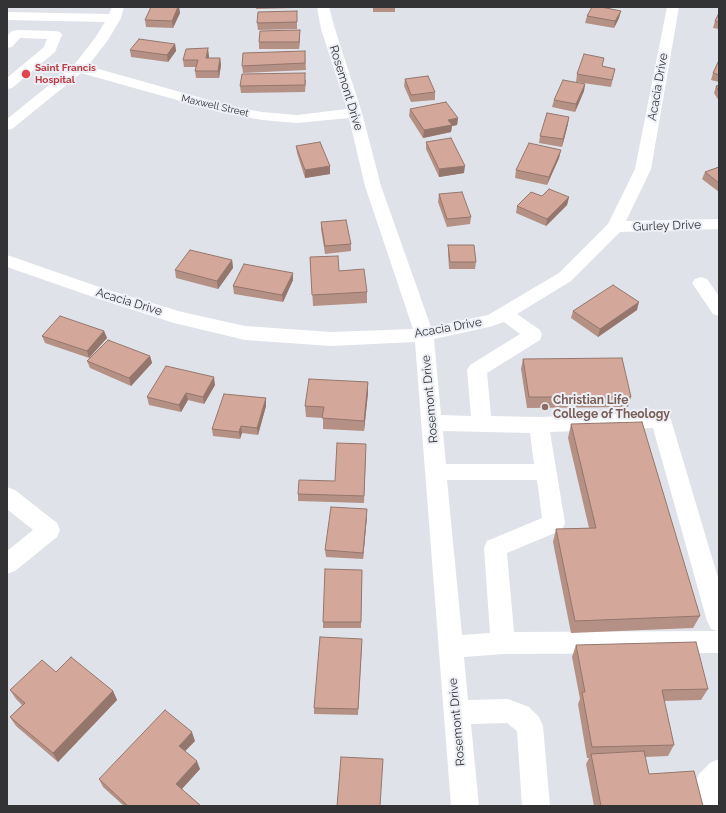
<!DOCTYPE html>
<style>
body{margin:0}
#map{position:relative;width:726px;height:813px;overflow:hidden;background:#e0e2e9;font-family:Raleway,sans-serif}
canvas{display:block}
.frame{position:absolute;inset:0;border:8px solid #333336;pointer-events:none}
</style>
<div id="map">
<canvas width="726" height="813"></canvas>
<div class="frame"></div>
</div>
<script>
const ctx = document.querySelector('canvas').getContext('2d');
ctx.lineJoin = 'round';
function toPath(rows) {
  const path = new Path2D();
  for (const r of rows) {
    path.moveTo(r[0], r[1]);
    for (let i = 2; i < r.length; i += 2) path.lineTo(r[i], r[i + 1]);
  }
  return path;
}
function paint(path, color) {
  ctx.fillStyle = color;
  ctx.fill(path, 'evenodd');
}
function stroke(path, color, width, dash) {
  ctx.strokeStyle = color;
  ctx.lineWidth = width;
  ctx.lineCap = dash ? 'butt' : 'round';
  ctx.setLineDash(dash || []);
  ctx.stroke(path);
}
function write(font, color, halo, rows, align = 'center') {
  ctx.font = font + ' Raleway,sans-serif';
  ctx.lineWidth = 4;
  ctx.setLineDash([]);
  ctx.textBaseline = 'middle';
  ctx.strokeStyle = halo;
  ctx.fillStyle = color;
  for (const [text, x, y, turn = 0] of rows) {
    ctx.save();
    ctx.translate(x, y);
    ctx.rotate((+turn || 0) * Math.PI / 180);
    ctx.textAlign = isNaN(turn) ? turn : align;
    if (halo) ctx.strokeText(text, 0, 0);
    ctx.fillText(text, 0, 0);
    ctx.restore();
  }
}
const minor = toPath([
 [112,7,124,7,121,18,108,40,88,66,230,106,262,112,297,115,347,109,321,29,317,7,329,7,335,29,362,113,381,186,431,327,488,315,559,273,608,224,635,169,667,7,679,7,651,169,626,221,719,219,719,229,620,232,571,281,517,314,540,330,542,335,540,340,487,373,491,416,539,417,661,412,668,415,671,420,719,581,719,653,503,654,464,657,468,700,508,699,529,707,539,717,543,726,550,806,522,806,517,731,507,723,471,724,479,806,451,806,415,342,331,346,245,340,174,323,96,298,7,267,7,255,108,290,182,312,245,326,331,332,413,329,365,186,349,118,297,123,262,120,223,113,81,73,12,129,7,130,7,119,74,65,95,38,105,22,7,20,7,12,109,14,112,7],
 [504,322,520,334,470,365,467,370,471,416,441,415,434,339,493,326,504,322],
 [653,428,707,621,711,629,717,631,514,632,507,553,562,530,565,523,550,432,653,428],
 [443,431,530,433,534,464,446,464,443,431],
 [447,480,537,480,542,518,487,541,484,548,490,633,462,635,447,480],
 [17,30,55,31,60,32,62,35,55,52,12,88,7,89,7,78,44,47,47,39,20,38,12,47,7,48,7,36,12,31,17,30],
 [701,277,707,279,719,296,719,316,713,314,692,283,695,279,701,277],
 [7,487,15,490,57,523,60,530,57,537,15,571,7,574,7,551,33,530,7,509,7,487],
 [719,759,719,806,696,806,695,783,699,774,710,763,719,759]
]);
const wall = toPath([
 [151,7,179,7,180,13,173,28,146,27,145,20],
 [256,7,294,7,294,8,256,9],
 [373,7,395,7,395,12,373,12],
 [297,11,297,29,258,30,257,23],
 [621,11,619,18,614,28,585,23,587,16],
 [719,13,719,29,713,28,715,21],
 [300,30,299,49,259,49,259,42],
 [175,44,176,51,168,62,131,57,130,50],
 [305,51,306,70,243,73,242,66],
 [209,56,209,58,220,58,221,65,219,78,196,78,195,71,196,67,184,67,183,60],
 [719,60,719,82,711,80,713,73],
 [602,66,615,69,611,87,576,82,577,74],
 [405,79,435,92,435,100,411,102,404,86],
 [306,80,305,92,241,93,240,86],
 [585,84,584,91,575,112,552,107,554,100],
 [719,85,719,101,714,93,716,86],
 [410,109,458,118,457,125,452,126,451,132,423,138,409,116],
 [568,124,562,147,539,143,540,136],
 [426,142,464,173,439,177,426,149],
 [296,146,330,174,305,178,297,153],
 [561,150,559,158,547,185,515,178,516,170],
 [719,167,719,192,702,179,705,172],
 [439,194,471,217,470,224,447,227,438,202],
 [542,196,569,197,567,205,546,226,516,213,517,206],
 [321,222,351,244,351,251,325,254,321,229],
 [448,245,476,262,475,269,449,269,448,252],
 [310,257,339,271,367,292,367,303,313,306],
 [232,260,233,268,218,289,176,278,175,270],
 [293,280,283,302,234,294,233,286],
 [637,310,598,337,571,318,573,311],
 [104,331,107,338,89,358,45,343,42,336],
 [150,356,152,363,131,386,90,368,87,361],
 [523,359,631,397,628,407,527,408,521,369],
 [368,382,368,393,364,431,323,429,323,418,306,417,305,406],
 [215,385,204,404,188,400,181,412,149,405,147,397],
 [266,398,266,406,258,435,242,433,240,439,213,436,212,429],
 [571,424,700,616,693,628,571,633,553,542,556,529,589,528,568,438],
 [366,451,364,503,298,501,298,494,335,481],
 [367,516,363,559,326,557,325,550],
 [362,570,361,628,323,628,323,622],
 [362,645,358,715,314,714,314,708],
 [576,645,708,689,701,700,664,701,674,745,668,756,645,757,649,774,703,806,594,806,586,764,589,758,587,758,578,704,580,699,572,657],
 [56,672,113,691,117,700,58,762,16,726,10,717,22,705,16,699,10,690],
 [195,741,185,751,200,769,182,789,201,806,124,806,103,787,99,779]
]);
const shadedWall = toPath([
 [178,7,179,7,180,13,173,28,172,21],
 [621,11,619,18,614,28,615,21],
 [300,30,300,38,299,49,299,42],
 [175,44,176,51,168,62,167,55],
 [208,48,209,56,207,65,206,58],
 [220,58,221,65,219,78,218,71],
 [585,84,584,91,575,112,576,104],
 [569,117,568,124,562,147,563,139],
 [458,118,457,125,452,126,451,132,423,138,424,130,448,120],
 [561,150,559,158,547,185,549,177],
 [330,166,330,174,305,178,305,170],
 [465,166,464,173,439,177,439,169],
 [569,197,567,205,546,226,547,219],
 [232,260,233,268,218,289,217,281],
 [293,273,293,280,283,302,282,295],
 [639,302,637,310,598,337,600,329],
 [104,331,107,338,89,358,87,351],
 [150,356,152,363,131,386,129,378],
 [214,377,215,385,204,404,203,397],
 [368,382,368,393,364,431,364,421],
 [186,393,188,400,181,412,179,405],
 [266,398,266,406,258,435,257,428],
 [241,426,242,433,240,439,239,432],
 [367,509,367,516,363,559,363,553],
 [113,691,117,700,58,762,53,753],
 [192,732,195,741,182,754,179,746],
 [197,761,200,769,179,792,176,784]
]);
const building = toPath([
 [151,7,178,7,172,21,145,20,151,7],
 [592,7,601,7,621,11,615,21,587,16,592,7],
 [297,11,297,22,257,23,258,12,297,11],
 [719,13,719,22,715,21,719,13],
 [300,30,299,42,259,42,260,31,300,30],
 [139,39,175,44,167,55,130,50,139,39],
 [208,48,206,58,220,58,218,71,195,71,198,60,183,60,186,49,208,48],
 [305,51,305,63,242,66,243,53,305,51],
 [584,54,604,58,602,66,615,69,612,80,577,74,584,54],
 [719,60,719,75,713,73,719,60],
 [305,73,305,85,240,86,242,74,305,73],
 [428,76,435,92,411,95,405,79,428,76],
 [563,80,585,84,576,104,554,100,563,80],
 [719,85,719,91,716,86,719,85],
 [446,102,458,118,448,120,452,125,424,130,410,109,446,102],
 [547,113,569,117,563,139,540,136,547,113],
 [451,138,465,166,439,169,426,142,451,138],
 [320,142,330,166,305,170,296,146,320,142],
 [529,143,561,150,549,177,516,170,529,143],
 [719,167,719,183,705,172,719,167],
 [549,189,569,197,547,219,517,206,531,192,542,196,549,189],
 [462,192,471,217,447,219,439,194,462,192],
 [346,220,351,244,325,246,321,222,346,220],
 [448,245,474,245,476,262,450,262,448,245],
 [190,250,232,260,217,281,175,270,190,250],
 [338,256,339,271,364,269,367,292,312,295,310,257,338,256],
 [244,264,293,273,282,295,233,286,244,264],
 [613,285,639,302,600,329,573,311,613,285],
 [60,316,104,331,87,351,42,336,60,316],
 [108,340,150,356,129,378,87,361,108,340],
 [622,358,631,397,529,397,523,359,622,358],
 [166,366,214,377,203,397,186,393,179,405,147,397,166,366],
 [309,379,368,382,364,421,322,418,324,407,305,406,309,379],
 [224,394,266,398,257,428,241,426,239,432,212,429,224,394],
 [642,422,700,616,575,621,556,529,596,528,571,424,642,422],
 [337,443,366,444,364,496,298,494,299,480,335,481,337,443],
 [331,507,367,509,363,553,325,550,331,507],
 [325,569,362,570,361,622,323,622,325,569],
 [320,637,362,639,358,709,314,708,320,637],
 [696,642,708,689,662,690,674,745,592,747,582,692,585,692,576,645,696,642],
 [71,657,113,691,53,753,10,717,25,703,10,690,42,660,56,672,71,657],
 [165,710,192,732,179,746,197,761,176,784,201,806,128,806,99,779,165,710],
 [644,751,649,774,694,771,703,806,601,806,591,754,644,751],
 [341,757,383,759,380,806,337,806,341,757]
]);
const markers = [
 [26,74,5,"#e0444e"],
 [545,407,4,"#8d6e63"]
];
const farHealthnames = [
 ["Saint Francis",35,68],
 ["Hospital",35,80]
];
const farStreetnames = [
 ["Maxwell Street",215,106,13]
];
const streetNames = [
 ["Acacia Drive",658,87,-80],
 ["Rosemont Drive",346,88,73],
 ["Gurley Drive",667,226,-2],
 ["Acacia Drive",129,302,17],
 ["Acacia Drive",448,328,-10],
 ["Rosemont Drive",430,399,-95],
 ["Rosemont Drive",457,722,-95]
];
const educationNames = [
 ["Christian Life",553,400],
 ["College of Theology",553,414]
];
paint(minor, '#fff');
paint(wall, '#b59084');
paint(shadedWall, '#94766c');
paint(building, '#d3a89a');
stroke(building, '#94766c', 1);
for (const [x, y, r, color] of markers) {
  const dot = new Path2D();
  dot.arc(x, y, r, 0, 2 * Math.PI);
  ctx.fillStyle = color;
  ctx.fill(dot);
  stroke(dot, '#edeff6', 1.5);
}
write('bold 10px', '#be3a42', '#edeff6', farHealthnames, 'left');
write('10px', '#333336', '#edeff6', farStreetnames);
write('12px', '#333336', '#edeff6', streetNames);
write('bold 12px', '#785e54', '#edeff6', educationNames, 'left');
</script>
